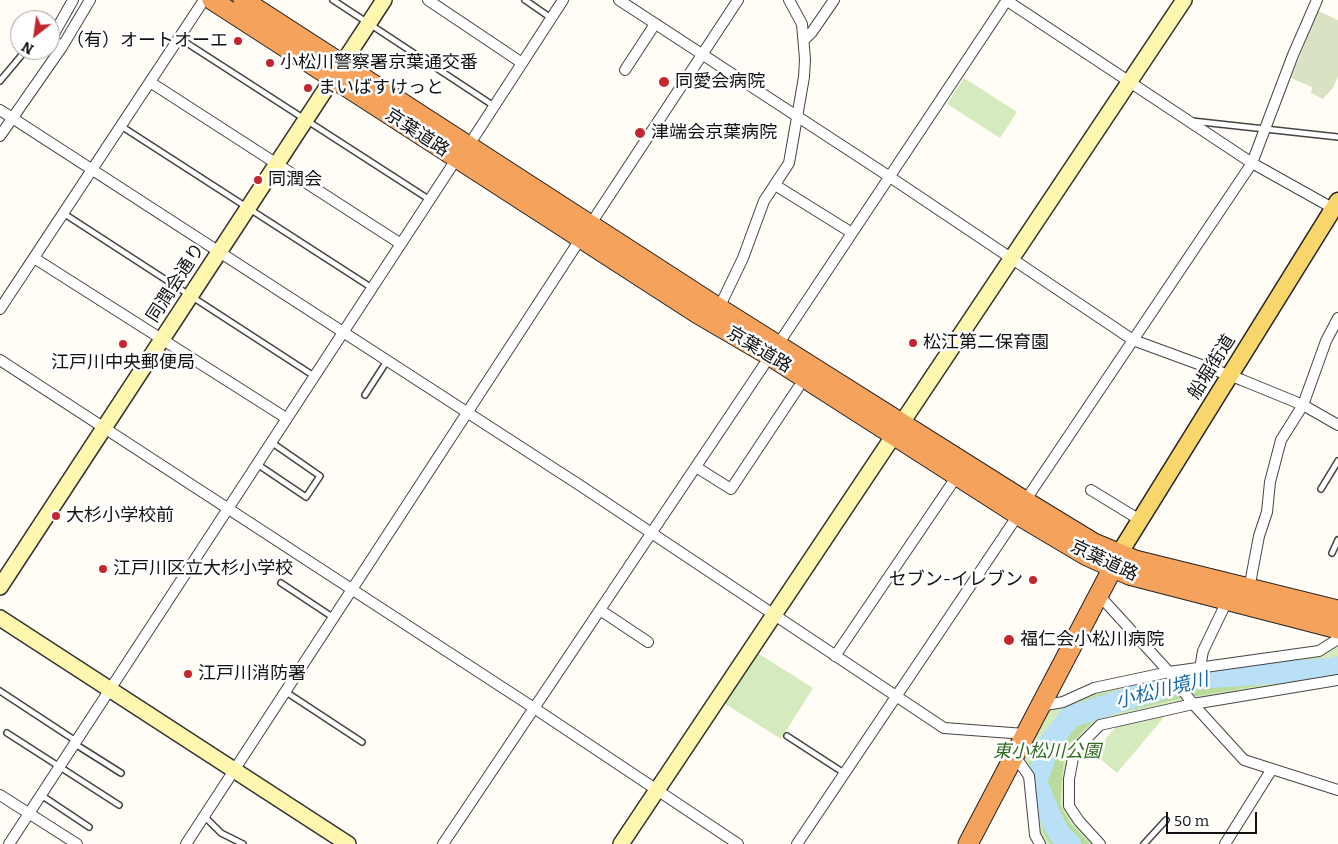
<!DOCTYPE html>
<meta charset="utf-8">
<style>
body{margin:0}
#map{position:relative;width:1338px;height:844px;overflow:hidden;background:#fffdf5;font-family:Bitter,serif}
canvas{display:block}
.north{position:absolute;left:10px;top:10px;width:50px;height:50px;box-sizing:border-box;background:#fff;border:1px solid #a0a0a0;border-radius:50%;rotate:210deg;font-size:14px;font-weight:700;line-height:20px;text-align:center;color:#111}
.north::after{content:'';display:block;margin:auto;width:18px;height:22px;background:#c4262e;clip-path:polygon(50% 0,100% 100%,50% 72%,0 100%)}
.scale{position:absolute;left:1166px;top:812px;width:91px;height:22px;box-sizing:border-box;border:2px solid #111;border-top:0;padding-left:6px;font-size:15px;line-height:18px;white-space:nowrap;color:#111;-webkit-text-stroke:4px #fff;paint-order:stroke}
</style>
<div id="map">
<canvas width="1338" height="844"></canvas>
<div class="north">N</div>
<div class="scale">50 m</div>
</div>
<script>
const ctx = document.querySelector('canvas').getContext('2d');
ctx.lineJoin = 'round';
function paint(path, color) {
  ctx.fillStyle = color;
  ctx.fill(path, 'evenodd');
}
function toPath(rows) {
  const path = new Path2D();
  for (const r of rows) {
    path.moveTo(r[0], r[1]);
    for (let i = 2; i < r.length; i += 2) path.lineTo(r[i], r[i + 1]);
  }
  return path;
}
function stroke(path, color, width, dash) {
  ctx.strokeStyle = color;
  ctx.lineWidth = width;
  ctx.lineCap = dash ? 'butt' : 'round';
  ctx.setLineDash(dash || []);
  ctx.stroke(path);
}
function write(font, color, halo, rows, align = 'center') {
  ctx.font = font + ' Bitter,"Noto Sans JP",serif';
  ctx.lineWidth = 5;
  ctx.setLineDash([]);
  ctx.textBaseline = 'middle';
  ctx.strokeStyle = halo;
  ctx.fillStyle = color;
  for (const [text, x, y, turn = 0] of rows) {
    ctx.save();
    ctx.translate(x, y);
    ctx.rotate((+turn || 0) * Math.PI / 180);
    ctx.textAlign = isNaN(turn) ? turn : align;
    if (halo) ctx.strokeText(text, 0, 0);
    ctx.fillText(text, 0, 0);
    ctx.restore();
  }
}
const green = toPath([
 [964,78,1017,112,1000,138,947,104],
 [1338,639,1338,680,1100,725,1073,758,1069,806,1100,844,1040,844,1029,776,1014,755,1040,706,1094,688,1319,651],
 [756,652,813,688,781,739,722,702],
 [1165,716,1117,773,1093,753,1117,726]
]);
const forest = toPath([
 [1322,658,1331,673,1192,697,1177,679],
 [1172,679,1187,697,1096,718,1074,740,1064,755,1060,805,1070,823,1090,844,1050,844,1043,832,1040,782,1029,763,1060,712,1095,695]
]);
const cemetery = toPath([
 [1318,11,1338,20,1338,76,1333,88,1323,99,1311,93,1312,87,1291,78]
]);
const river = toPath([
 [1070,844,1060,835,1052,820,1036,782,1050,743,1070,717,1117,702,1197,678,1332,669,1338,667]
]);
const lane = toPath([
 [333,0,494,106],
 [525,0,551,18],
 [179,38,430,200],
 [0,81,26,50],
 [1192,121,1338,137],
 [121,126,372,288],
 [63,213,314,376],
 [365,395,387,361],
 [257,464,306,497,320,476,271,442],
 [1321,489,1338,461],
 [1332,553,1338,540],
 [281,583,334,618],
 [0,691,76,741],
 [286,692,362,742],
 [7,733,119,805],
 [787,736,844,773],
 [75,744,121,773],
 [41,795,89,827],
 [204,816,221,833,243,844],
 [1144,844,1166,820]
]);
const street = toPath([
 [428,0,522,63],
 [619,0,890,177,1133,340,1242,380,1303,405,1338,425],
 [1006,0,1252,163,1336,210],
 [804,40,812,32,834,0],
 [62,47,51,39,73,0],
 [625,70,655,24],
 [150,82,401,244],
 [0,110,581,486,944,728,1025,734],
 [0,136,62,47,90,0],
 [469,145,563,0],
 [775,185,852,233],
 [590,225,738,0],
 [34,258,286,418],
 [719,308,743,258,764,201,789,163,804,77,805,59,802,24,789,0],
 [0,309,204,0],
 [777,346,1007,0],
 [0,360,534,708,738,844],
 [696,467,731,489,798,388],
 [1091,490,1140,520],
 [1025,501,1252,163,1293,55,1317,0],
 [1249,589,1259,536,1267,512,1270,482,1281,440,1303,405,1326,341,1338,318],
 [1098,594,1169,672,1193,704,1244,760,1338,790],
 [600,610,648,642],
 [835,656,957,476],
 [1200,668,1203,651,1227,601],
 [1040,706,1063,702,1094,688,1169,672,1319,651,1338,639],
 [1014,755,1029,776,1035,835,1040,844],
 [0,795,77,844],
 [9,844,457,158],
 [186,844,581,238],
 [443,844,770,356],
 [797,844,1018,515],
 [1100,844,1079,821,1069,806,1069,779,1073,758,1082,743,1100,725,1193,704,1338,680],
 [1225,844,1272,769]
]);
const secondary = toPath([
 [901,424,1184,0],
 [0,587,384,0],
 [0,618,348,844],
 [621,844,894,435]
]);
const primary = toPath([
 [1119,554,1338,201]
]);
const highway = toPath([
 [212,0,698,314,770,356,1018,515,1087,556,1129,575,1338,629],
 [243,0,719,308,1025,501,1094,543,1135,560,1338,610],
 [968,844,1118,558]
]);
const markers = [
 [238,41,5,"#c4262e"],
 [270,63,5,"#c4262e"],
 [664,82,6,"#c4262e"],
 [308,88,5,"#c4262e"],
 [640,133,6,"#c4262e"],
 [258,180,5,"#c4262e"],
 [913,343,5,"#c4262e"],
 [123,344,5,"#c4262e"],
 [56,516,5,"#c4262e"],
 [103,569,5,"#c4262e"],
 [1033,580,5,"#c4262e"],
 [1009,640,6,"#c4262e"],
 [188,674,5,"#c4262e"]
];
const poiNames = [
 ["（有）オートオーエ",228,41,"right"],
 ["小松川警察署京葉通交番",280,63],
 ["同愛会病院",675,82],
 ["まいばすけっと",318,88],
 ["津端会京葉病院",651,133],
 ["同潤会",268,180],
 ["松江第二保育園",923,343],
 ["江戸川中央郵便局",123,363,"center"],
 ["大杉小学校前",66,516],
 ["江戸川区立大杉小学校",113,569],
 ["セブン-イレブン",1023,580,"right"],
 ["福仁会小松川病院",1020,640],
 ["江戸川消防署",198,674]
];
const streetNames = [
 ["京葉道路",417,133,33],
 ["同潤会通り",176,283,-57],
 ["京葉道路",759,350,31],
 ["船堀街道",1212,367,-58],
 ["京葉道路",1104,561,25]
];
const parkNames = [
 ["東小松川公園",1047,752]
];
const waterNames = [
 ["小松川境川",1162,691,-14]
];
paint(green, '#d5ebbd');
paint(forest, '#b9dc9c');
paint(cemetery, '#d9e3c4');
stroke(river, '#b9e0f7', 22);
stroke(lane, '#444', 8);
stroke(street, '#444', 12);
stroke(secondary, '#333', 18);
stroke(primary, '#222', 19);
stroke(highway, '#222', 21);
stroke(lane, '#fff', 5);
stroke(street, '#fff', 10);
stroke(secondary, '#fff6b0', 15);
stroke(primary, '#f9d66b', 16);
stroke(highway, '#f5a25d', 19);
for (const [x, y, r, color] of markers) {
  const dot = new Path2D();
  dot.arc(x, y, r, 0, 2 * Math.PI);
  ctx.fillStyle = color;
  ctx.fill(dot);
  stroke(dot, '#fff', 2);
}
write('18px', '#111', '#fff', poiNames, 'left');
write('18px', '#111', '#fff', streetNames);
write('italic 18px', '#2f6b1f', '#fff', parkNames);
write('italic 19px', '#1768a6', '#fff', waterNames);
</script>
